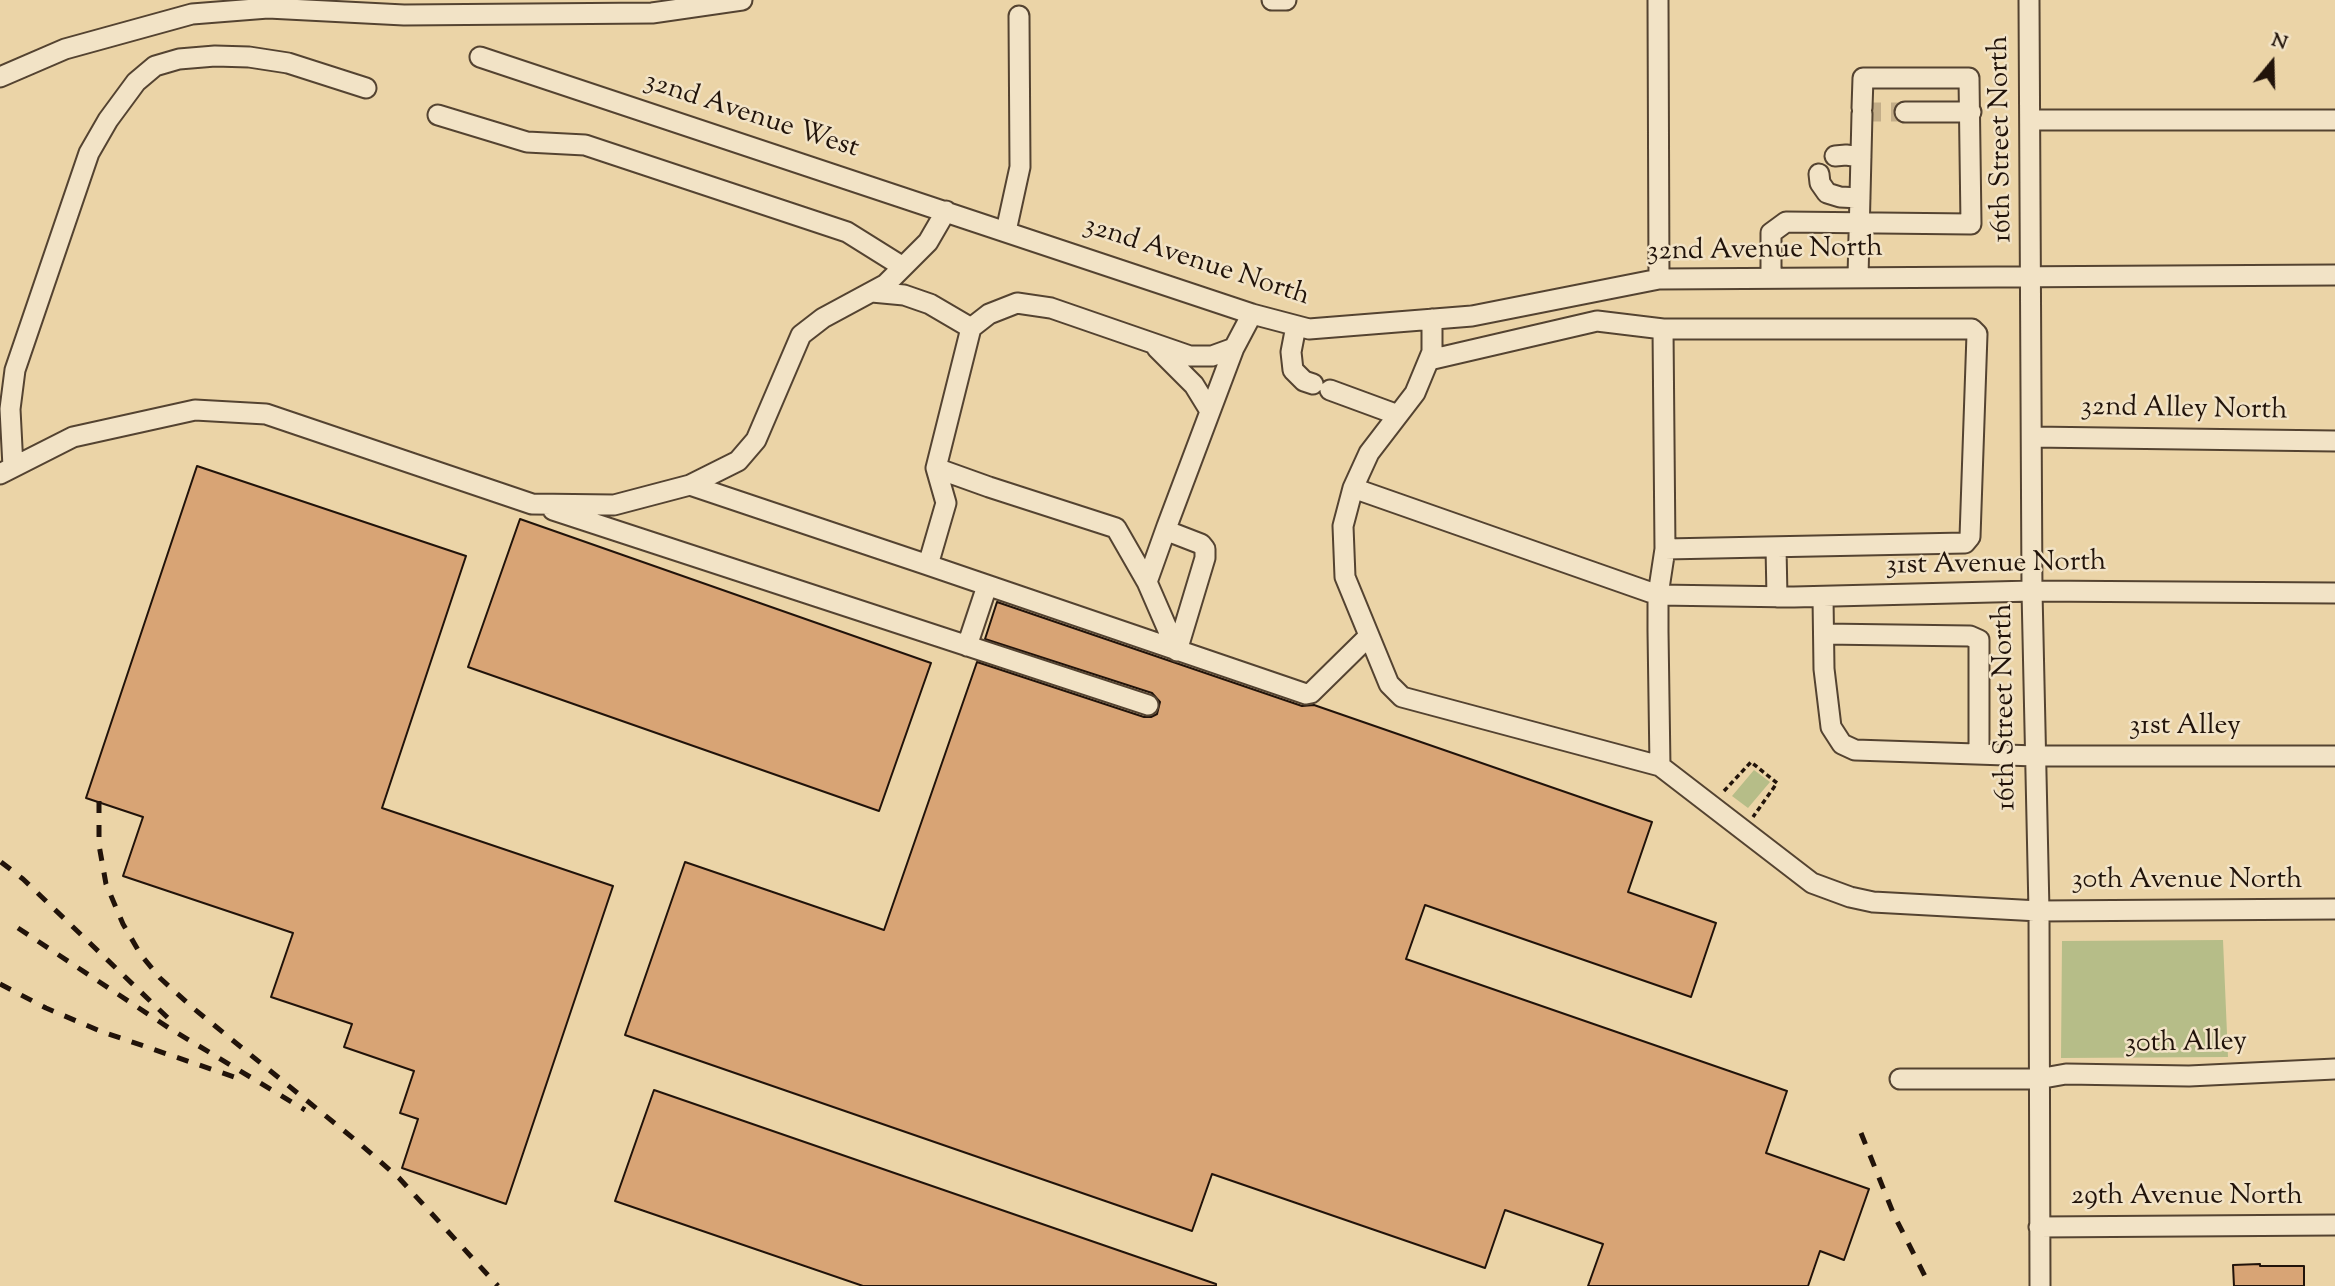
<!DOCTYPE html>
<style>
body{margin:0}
#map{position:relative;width:2335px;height:1286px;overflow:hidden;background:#ebd4a7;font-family:"Sorts Mill Goudy",serif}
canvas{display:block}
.north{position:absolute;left:2237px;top:28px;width:70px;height:70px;-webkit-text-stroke:5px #f2e3c6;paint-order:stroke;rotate:19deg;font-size:19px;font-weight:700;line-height:28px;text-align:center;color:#21130a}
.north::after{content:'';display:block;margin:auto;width:24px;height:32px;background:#21130a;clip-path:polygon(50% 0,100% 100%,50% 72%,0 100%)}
</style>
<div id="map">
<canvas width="2335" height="1286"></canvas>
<div class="north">N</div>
</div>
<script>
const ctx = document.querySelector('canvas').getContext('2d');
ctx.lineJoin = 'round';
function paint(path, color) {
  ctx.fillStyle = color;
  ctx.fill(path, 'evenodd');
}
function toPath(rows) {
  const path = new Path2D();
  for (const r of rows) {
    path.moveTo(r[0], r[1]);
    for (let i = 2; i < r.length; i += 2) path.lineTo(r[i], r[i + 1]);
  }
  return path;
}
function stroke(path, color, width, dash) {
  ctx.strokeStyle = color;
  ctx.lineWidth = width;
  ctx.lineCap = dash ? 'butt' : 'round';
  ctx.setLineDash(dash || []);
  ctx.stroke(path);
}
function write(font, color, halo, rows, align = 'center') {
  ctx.font = font + ' "Sorts Mill Goudy",serif';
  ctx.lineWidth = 5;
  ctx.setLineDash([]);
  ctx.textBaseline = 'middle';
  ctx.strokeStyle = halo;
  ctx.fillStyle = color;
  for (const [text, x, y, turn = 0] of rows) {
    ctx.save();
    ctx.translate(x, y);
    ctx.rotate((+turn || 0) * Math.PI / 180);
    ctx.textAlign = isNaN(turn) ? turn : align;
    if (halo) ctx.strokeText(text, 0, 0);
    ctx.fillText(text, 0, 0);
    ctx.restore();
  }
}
const green = toPath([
 [1754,770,1770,782,1748,808,1732,796],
 [2223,940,2228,1057,2061,1058,2062,941]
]);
const building = toPath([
 [197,466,466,556,382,808,613,886,506,1204,402,1168,418,1119,400,1113,414,1071,344,1047,352,1024,271,997,293,933,123,876,143,817,86,798,197,466],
 [520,519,931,663,879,811,468,667,520,519],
 [997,602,1302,706,1314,705,1652,822,1628,892,1716,923,1691,997,1425,905,1406,959,1787,1091,1766,1153,1869,1189,1844,1260,1820,1251,1808,1286,1588,1286,1603,1244,1505,1210,1485,1268,1212,1174,1192,1231,625,1035,685,862,884,930,977,662,1144,717,1151,717,1157,714,1160,702,1152,693,985,639,997,602],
 [654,1090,1216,1284,1216,1286,863,1286,615,1201,654,1090],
 [2260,1264,2260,1266,2304,1266,2304,1286,2234,1286,2233,1265,2260,1264]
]);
const minorTunnel = toPath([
 [1862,112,1905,112]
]);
const path = toPath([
 [1724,791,1751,762,1777,783,1753,817]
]);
const minor = toPath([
 [1272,0,1286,0],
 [1658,0,1659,279],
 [2029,0,2032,591,2039,911,2040,1286],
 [480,57,1252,314,1309,329,1472,316,1659,279,2335,275],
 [0,77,65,49,192,14,268,8,404,15,652,13,742,0],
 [1905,112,1971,112],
 [438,115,527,142,585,145,847,232,903,267],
 [2030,120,2335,120],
 [1835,156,1846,155,1861,157],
 [1819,174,1820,183,1827,193,1840,197,1860,198],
 [1006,231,1020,167,1019,16],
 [1858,277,1862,114],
 [1771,278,1771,233,1786,222,1971,224,1969,78,1863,78,1862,108],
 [872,292,904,295,930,304,971,328],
 [1432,319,1432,352,1415,393,1369,453,1353,488,1343,526,1345,577,1389,684,1402,697,1660,766],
 [1296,326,1291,352,1293,370,1304,381,1313,384],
 [1663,329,1972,329,1977,334,1970,537,1965,543,1665,549],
 [1157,348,1194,385,1210,411],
 [1234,348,1212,356,1190,356,1051,308,1017,303,989,314,971,328,936,468,946,503,928,565,1306,694,1311,693,1369,636],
 [1429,360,1597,321,1663,329,1665,549,1658,595,1658,631,1660,766,1812,883,1850,897,1873,902,2039,911,2335,909],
 [1330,390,1398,415],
 [2032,437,2335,441],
 [13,467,10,409,15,370,89,153,108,120,136,82,155,66,179,59,215,56,249,57,288,63,366,88],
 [936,468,989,487,1116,528,1147,582,1177,651],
 [0,474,73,437,195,410,266,414,532,504,614,505,690,485,738,461,756,440,801,335,823,318,886,284,928,242,946,211],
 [690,485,928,565],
 [1353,488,1658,595,1794,597,2032,591,2335,593],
 [553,510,1148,705],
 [1776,547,1777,597],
 [1147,582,1167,526],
 [1823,597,1824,669,1831,727,1842,744,1855,750,2036,756,2335,756],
 [1824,634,1970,636,1979,640,1979,754],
 [967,646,987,586],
 [1177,651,1205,558,1205,549,1201,544,1170,532,1167,526,1234,348,1252,314],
 [1900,1079,2038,1079,2066,1074,2189,1076,2335,1069],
 [2039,1227,2335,1225]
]);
const rail = toPath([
 [99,801,99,845,106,884,123,924,141,955,160,978,193,1008,359,1143,399,1178,498,1286],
 [1,862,23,879,168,1018],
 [18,928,169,1028,305,1110],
 [0,984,46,1008,100,1031,240,1079],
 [1861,1133,1894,1215,1930,1286]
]);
const streetNames = [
 ["32nd Avenue West",751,117,18],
 ["16th Street North",2003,139,-91],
 ["32nd Avenue North",1765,252,-1],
 ["32nd Avenue North",1196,263,18],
 ["32nd Alley North",2184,411,1],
 ["31st Avenue North",1996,566,-1],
 ["16th Street North",2007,707,-91],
 ["31st Alley",2185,728],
 ["30th Avenue North",2187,882],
 ["30th Alley",2186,1045,-1],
 ["29th Avenue North",2187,1198]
];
paint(green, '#b6bd88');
paint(building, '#d8a475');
stroke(building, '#21130a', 2);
stroke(minorTunnel, '#c3ad88', 19, [19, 10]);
stroke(minor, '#544331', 23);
stroke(path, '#21130a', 3.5, [5, 3.5]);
stroke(minor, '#f2e3c6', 19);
stroke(rail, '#21130a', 5, [12, 12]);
write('28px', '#21130a', '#f2e3c6', streetNames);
</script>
